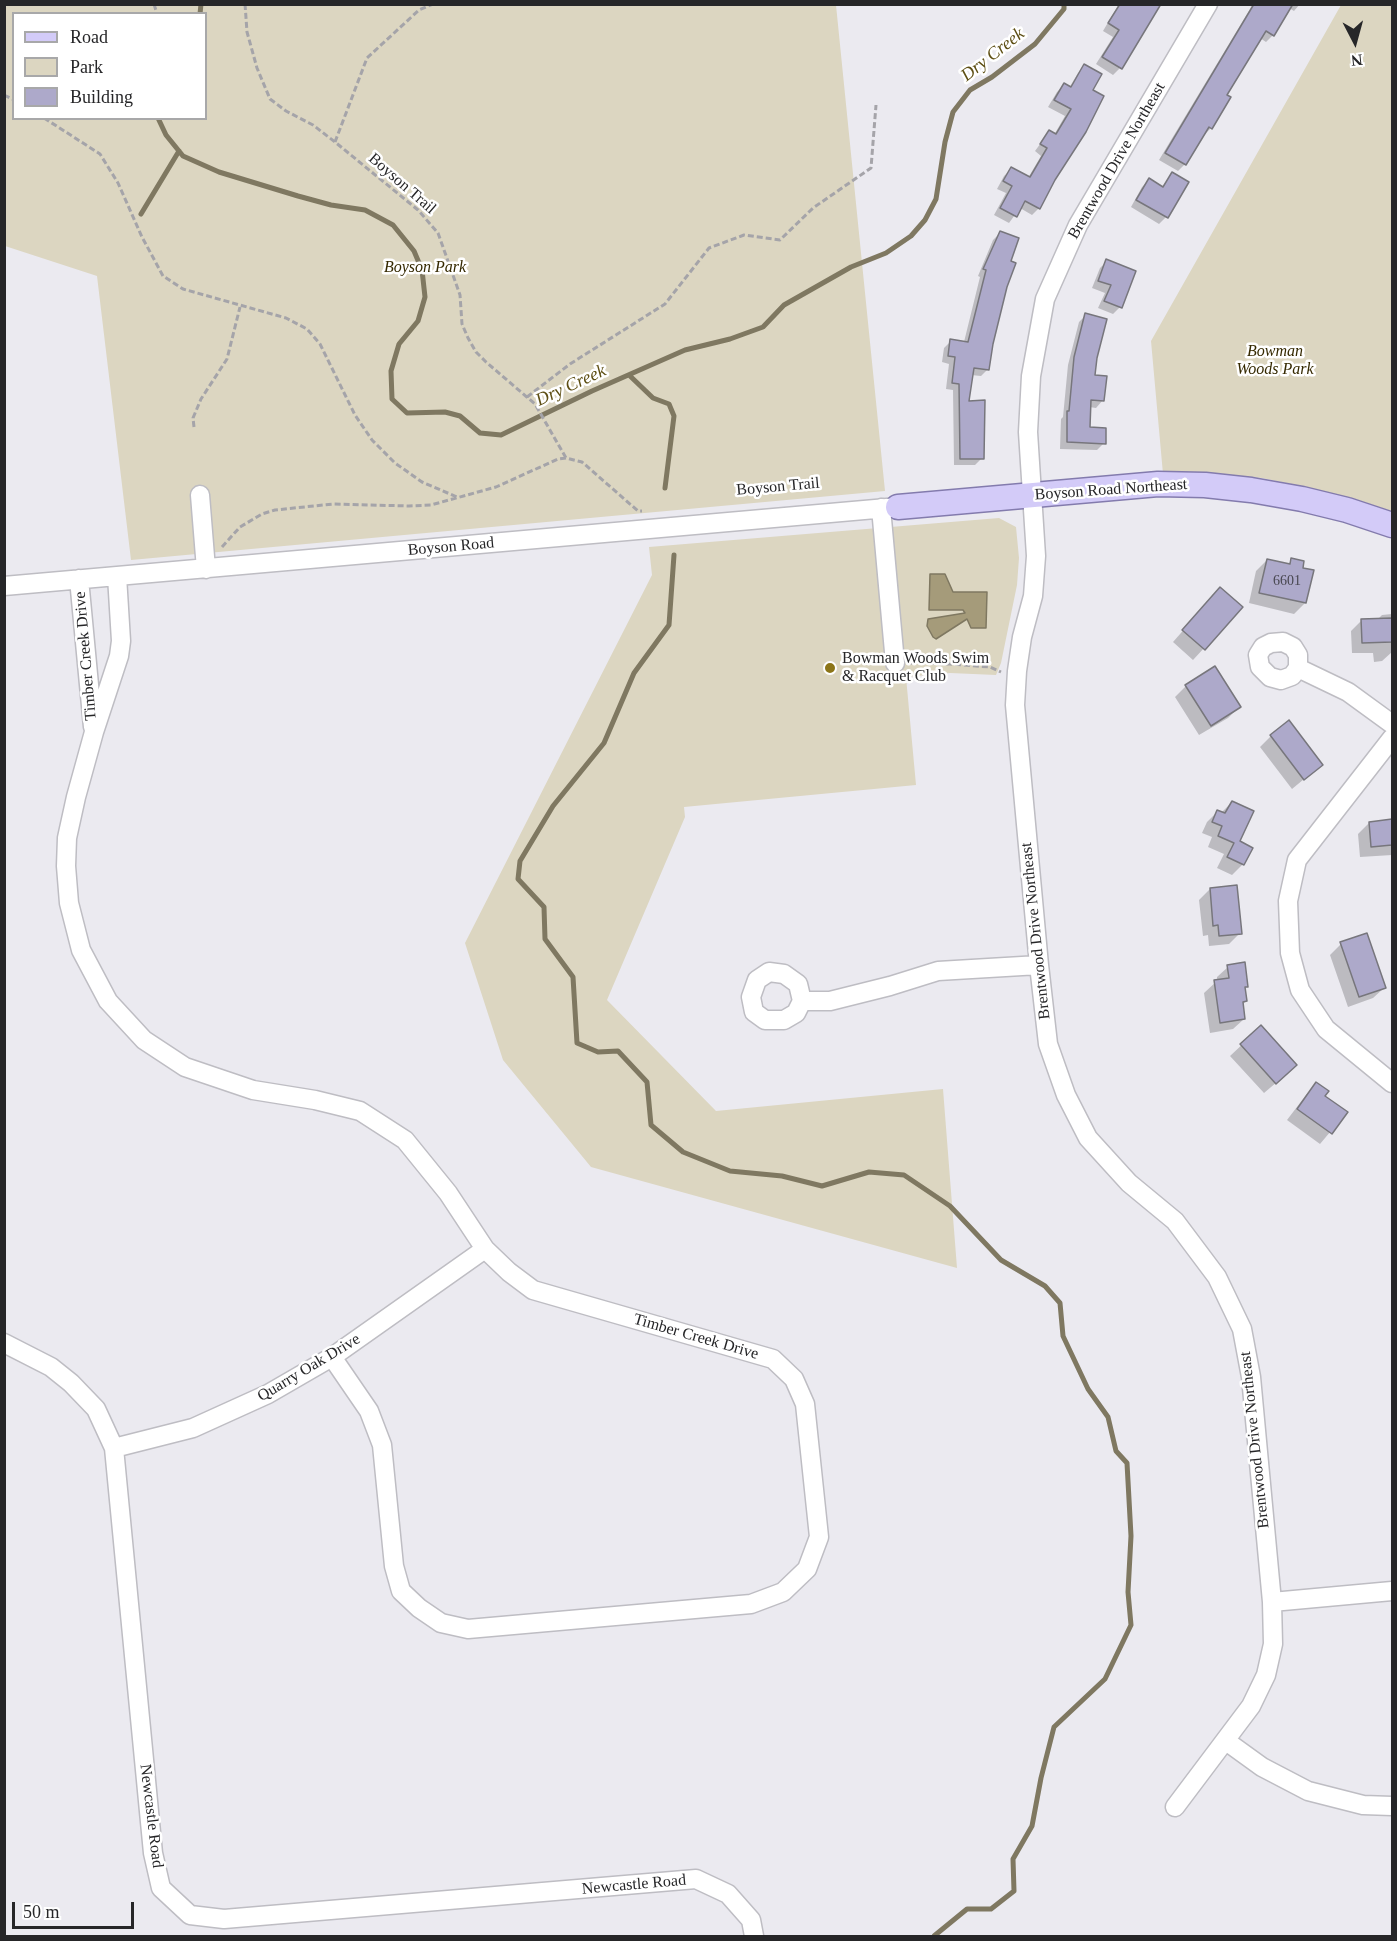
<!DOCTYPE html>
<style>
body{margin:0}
#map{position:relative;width:1397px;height:1941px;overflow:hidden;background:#ebeaf0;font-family:Georgia,serif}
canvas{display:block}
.frame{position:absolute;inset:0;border:6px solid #262628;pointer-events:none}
.legend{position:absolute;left:12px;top:12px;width:195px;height:108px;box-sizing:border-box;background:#fff;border:2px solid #a8a8a9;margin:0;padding:8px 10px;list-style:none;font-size:18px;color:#262628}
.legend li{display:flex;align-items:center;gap:12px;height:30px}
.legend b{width:30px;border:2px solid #a8a8a9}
.north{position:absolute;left:1325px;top:12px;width:60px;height:60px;-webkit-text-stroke:4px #fff;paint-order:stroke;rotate:174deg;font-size:16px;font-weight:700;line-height:24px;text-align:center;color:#262628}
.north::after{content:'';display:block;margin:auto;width:21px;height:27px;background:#262628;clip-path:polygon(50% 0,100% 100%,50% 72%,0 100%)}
.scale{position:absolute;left:12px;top:1902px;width:122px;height:27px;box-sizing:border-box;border:3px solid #262628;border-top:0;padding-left:8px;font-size:18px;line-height:21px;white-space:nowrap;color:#262628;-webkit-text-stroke:4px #fff;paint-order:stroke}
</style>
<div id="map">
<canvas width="1397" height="1941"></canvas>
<div class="frame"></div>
<ul class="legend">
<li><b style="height:8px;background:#d3cbf8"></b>Road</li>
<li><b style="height:16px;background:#dcd6c1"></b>Park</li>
<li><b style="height:16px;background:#ada9ca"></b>Building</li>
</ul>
<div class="north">N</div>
<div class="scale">50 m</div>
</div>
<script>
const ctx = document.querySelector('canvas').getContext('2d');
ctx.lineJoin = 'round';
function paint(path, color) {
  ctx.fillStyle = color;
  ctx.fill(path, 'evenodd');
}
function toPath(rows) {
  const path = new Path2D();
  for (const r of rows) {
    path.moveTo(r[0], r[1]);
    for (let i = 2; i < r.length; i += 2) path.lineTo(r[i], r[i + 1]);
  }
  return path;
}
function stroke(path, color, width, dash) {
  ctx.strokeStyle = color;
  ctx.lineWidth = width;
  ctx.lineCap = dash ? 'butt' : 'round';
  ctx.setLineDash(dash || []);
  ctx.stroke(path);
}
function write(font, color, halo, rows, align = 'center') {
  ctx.font = font + ' Georgia,serif';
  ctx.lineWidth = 5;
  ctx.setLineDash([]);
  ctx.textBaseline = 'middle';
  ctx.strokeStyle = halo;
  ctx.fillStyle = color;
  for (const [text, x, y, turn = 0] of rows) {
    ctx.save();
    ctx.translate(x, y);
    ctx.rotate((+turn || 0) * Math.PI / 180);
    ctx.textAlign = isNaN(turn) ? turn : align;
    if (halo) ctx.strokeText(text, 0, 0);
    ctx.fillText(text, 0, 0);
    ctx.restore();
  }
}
const green = toPath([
 [5,5,836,5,885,491,131,560,97,276,5,246],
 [14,14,206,14,206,118,14,118],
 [1341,5,1392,5,1392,513,1310,488,1262,478,1216,474,1163,474,1151,341],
 [999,518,1016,527,1019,558,1017,585,1001,663,996,675,950,673,906,677,916,785,684,807,685,817,607,1000,716,1111,943,1089,957,1268,591,1167,503,1060,465,943,652,575,649,547]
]);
const water = toPath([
 [930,574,945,574,953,592,987,592,986,628,971,628,967,619,936,639,933,637,927,626,928,619,965,613,963,610,929,610,930,574]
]);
const shadow = toPath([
 [1119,4,1159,4,1120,68,1113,75,1096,64,1113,37,1103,31],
 [1253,4,1300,4,1294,11,1289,8,1273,35,1266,42,1260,38,1225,95,1211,128,1204,135,1203,134,1185,164,1178,171,1159,160],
 [1085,66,1054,179,1039,208,1032,215,1020,208,1009,223,994,215,1006,193,997,189,1004,176,1011,169,1028,178,1041,156,1035,151,1049,132,1054,135,1065,116,1048,107,1057,92,1064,85,1069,88,1078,73],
 [1172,174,1166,217,1159,224,1131,207,1142,187,1149,180,1161,188],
 [1000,233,1009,262,1005,286,992,344,988,369,981,376,971,375,967,402,982,458,975,465,954,465,953,390,946,389,949,364,942,362,944,348,951,341,964,342,980,277,978,276,993,240],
 [1107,261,1134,272,1120,307,1113,314,1098,308,1105,293,1092,288,1100,268],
 [1086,315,1096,357,1094,376,1103,400,1096,408,1089,407,1089,429,1104,443,1097,450,1060,449,1061,419,1063,417,1068,365,1079,322],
 [1267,560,1287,565,1292,560,1305,603,1294,614,1249,603,1256,571],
 [1210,600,1241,608,1193,660,1173,642],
 [1392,614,1392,652,1382,661,1374,662,1373,653,1352,653,1351,631,1362,620,1377,620,1382,615],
 [1186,686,1239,707,1228,718,1199,735,1175,697],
 [1271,736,1321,765,1292,789,1260,747],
 [1232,802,1243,864,1232,875,1217,868,1224,854,1208,847,1212,837,1202,833,1207,822,1218,811,1221,813],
 [1392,822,1392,855,1360,857,1358,834,1369,823],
 [1210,889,1240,933,1229,944,1209,946,1208,935,1203,936,1199,900],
 [1366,935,1384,988,1373,998,1348,1007,1330,955,1341,944],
 [1228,967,1246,986,1244,989,1246,1001,1242,1005,1244,1019,1233,1029,1210,1033,1204,993,1217,981,1217,977],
 [1261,1027,1284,1076,1264,1093,1230,1056],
 [1316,1084,1323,1096,1346,1113,1320,1144,1287,1120,1306,1095]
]);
const stream = toPath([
 [200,14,201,4],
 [158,118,166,135,183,156,219,172,298,196,331,205,365,210,393,225,414,251,422,270,425,297,418,321,399,344,391,371,392,399,407,413,445,412,460,416,480,433,501,435,592,391,685,350,730,339,763,327,784,305,851,267,886,253,911,236,925,220,936,199,945,142,953,112,970,90,992,77,1035,44,1064,9,1064,4],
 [141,214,179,151],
 [629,375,653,398,669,404,674,416,665,488],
 [674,555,669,625,634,673,604,743,553,806,520,861,518,879,544,907,545,939,573,977,577,1043,598,1052,618,1051,647,1082,651,1125,683,1152,730,1171,782,1176,822,1186,869,1172,904,1175,950,1206,1001,1260,1045,1286,1060,1303,1063,1336,1088,1389,1108,1417,1116,1451,1127,1463,1131,1536,1128,1592,1131,1625,1105,1679,1054,1727,1041,1778,1032,1826,1013,1859,1014,1891,991,1909,967,1909,934,1936]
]);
const building = toPath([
 [1120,4,1161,4,1122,69,1102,57,1119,30,1108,23,1120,4],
 [1254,4,1293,4,1274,36,1266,31,1227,95,1231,97,1212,129,1209,127,1186,165,1165,153,1254,4],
 [1084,64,1102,74,1093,90,1104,96,1086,132,1055,180,1040,209,1025,201,1017,217,1000,208,1012,186,1003,181,1011,167,1030,177,1047,148,1040,144,1049,130,1056,134,1071,109,1054,100,1064,83,1071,87,1084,64],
 [1172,172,1189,182,1168,218,1136,200,1149,178,1163,187,1172,172],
 [1000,231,1019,238,1011,261,1016,263,1007,287,993,344,989,370,974,368,969,401,985,400,984,459,960,459,959,384,952,383,955,357,948,356,950,339,968,342,986,270,983,269,1000,231],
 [1106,259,1136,271,1122,308,1104,301,1111,285,1098,281,1106,259],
 [1085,313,1107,319,1097,358,1095,375,1107,376,1104,401,1091,400,1090,427,1106,428,1106,444,1067,442,1067,411,1069,411,1074,357,1085,313],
 [1291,558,1304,561,1303,568,1314,570,1306,603,1259,593,1267,559,1290,564,1291,558],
 [1220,587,1243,607,1205,650,1182,630,1220,587],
 [1392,618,1392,642,1362,643,1361,619,1392,618],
 [1215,666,1241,707,1211,726,1185,685,1215,666],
 [1289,720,1323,765,1304,780,1270,735,1289,720],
 [1232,801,1254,811,1240,841,1253,848,1244,865,1227,857,1234,843,1218,836,1222,826,1212,822,1217,810,1225,813,1232,801],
 [1392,819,1392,845,1371,847,1369,822,1392,819],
 [1237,885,1242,934,1219,936,1218,925,1213,926,1210,888,1237,885],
 [1367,933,1386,988,1359,997,1340,942,1367,933],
 [1245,962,1248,987,1245,987,1247,1001,1243,1002,1245,1019,1220,1023,1214,980,1229,978,1227,965,1245,962],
 [1261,1025,1297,1065,1276,1084,1240,1044,1261,1025],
 [1316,1082,1329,1091,1325,1096,1348,1112,1332,1134,1297,1109,1316,1082]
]);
const path = toPath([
 [154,4,157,14],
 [245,4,247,32,257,68,270,99,286,111,313,125,335,142,418,210,438,233,460,295,462,324,468,338,476,352,486,362,535,404,566,458],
 [4,95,14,100],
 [44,118,100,154,118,183,142,237,163,276,183,289,286,318,307,329,320,344,355,415,372,440,395,463,422,482,457,497],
 [335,142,367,58,419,10,433,4],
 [527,397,570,364,665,304,709,248,744,235,780,240,813,208,871,168,876,105],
 [194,427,193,418,201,399,227,359,240,307],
 [222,547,240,527,262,514,275,510,333,504,409,506,431,505,496,487,558,459,566,458,582,462,638,511,642,511],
 [910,663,950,664,990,667,1001,672]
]);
const minor = toPath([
 [200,495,206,569],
 [881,508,895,663],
 [117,576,121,641,119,656,94,732,76,797,67,838,66,866,69,903,81,950,108,1001,144,1040,185,1067,253,1090,315,1100,360,1111,405,1140,448,1193,485,1249,509,1272,533,1290,773,1359,794,1379,805,1404,819,1537,807,1569,783,1592,751,1604,468,1629,441,1623,419,1608,401,1591,394,1566,382,1445,369,1411,332,1357],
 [79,579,93,727],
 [4,586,898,507],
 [1283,642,1293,647,1298,655,1298,668,1292,676,1281,680,1270,677,1260,667,1258,655,1263,647,1271,643,1283,642],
 [1298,668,1348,692,1392,724],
 [1392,738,1297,860,1288,901,1290,953,1300,990,1326,1029,1392,1083],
 [802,1001,796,1013,784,1020,765,1020,754,1012,751,997,757,980,769,972,784,974,798,984,802,1001,830,1001,890,986,938,971,1039,965],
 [4,1343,51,1367,71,1383,96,1409,114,1448,153,1853,161,1888,190,1915,224,1919,696,1879,728,1894,751,1920,754,1936],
 [114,1448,193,1428,268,1394,332,1357,485,1249],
 [1272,1602,1392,1591],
 [1226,1741,1262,1767,1308,1791,1363,1805,1392,1806],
 [1175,1807,1251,1706,1266,1675,1273,1644,1272,1602,1251,1377,1242,1329,1217,1277,1175,1221,1129,1183,1088,1138,1066,1095,1048,1044,1039,965,1015,705,1017,671,1022,637,1033,596,1036,556,1028,432,1031,376,1045,299,1078,225,1208,4]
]);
const major = toPath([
 [898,507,1158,484,1205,485,1251,490,1302,499,1347,510,1392,525]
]);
const markers = [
 [830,668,6,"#8c7518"]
];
const numberNames = [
 ["6601",1287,581]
];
const streetNames = [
 ["Brentwood Drive Northeast",1117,161,-60],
 ["Boyson Trail",402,184,41],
 ["Boyson Trail",778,487,-5],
 ["Boyson Road Northeast",1111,490,-4],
 ["Boyson Road",451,547,-5],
 ["Timber Creek Drive",86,656,-95],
 ["Brentwood Drive Northeast",1036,931,-96],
 ["Timber Creek Drive",696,1337,16],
 ["Quarry Oak Drive",309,1368,-31],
 ["Brentwood Drive Northeast",1255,1440,-96],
 ["Newcastle Road",151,1816,83],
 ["Newcastle Road",634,1885,-5]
];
const parkNames = [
 ["Boyson Park",425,268],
 ["Bowman",1275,352],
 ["Woods Park",1275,370]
];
const poiNames = [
 ["Bowman Woods Swim",842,659],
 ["& Racquet Club",842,677]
];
const waterNames = [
 ["Dry Creek",993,55,-38],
 ["Dry Creek",571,386,-25]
];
paint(green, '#dcd6c1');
paint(water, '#a59b7a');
stroke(water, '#7f7861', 1.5);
paint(shadow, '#0003');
stroke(stream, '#7f7861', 5);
paint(building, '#ada9ca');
stroke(building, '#77767c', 1.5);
stroke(minor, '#bebdc3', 21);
stroke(major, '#837bad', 27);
stroke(path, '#a5a4a9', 3, [6, 3]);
stroke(minor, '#fff', 18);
stroke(major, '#d3cbf8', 24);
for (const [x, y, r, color] of markers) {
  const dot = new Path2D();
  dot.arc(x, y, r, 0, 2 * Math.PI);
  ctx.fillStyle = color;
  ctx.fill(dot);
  stroke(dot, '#fff', 2);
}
write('14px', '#484750', null, numberNames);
write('16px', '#262628', '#fff', streetNames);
write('italic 16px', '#352900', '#fff', parkNames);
write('16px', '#262628', '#fff', poiNames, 'left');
write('italic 18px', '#5e4f14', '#fff', waterNames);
</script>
